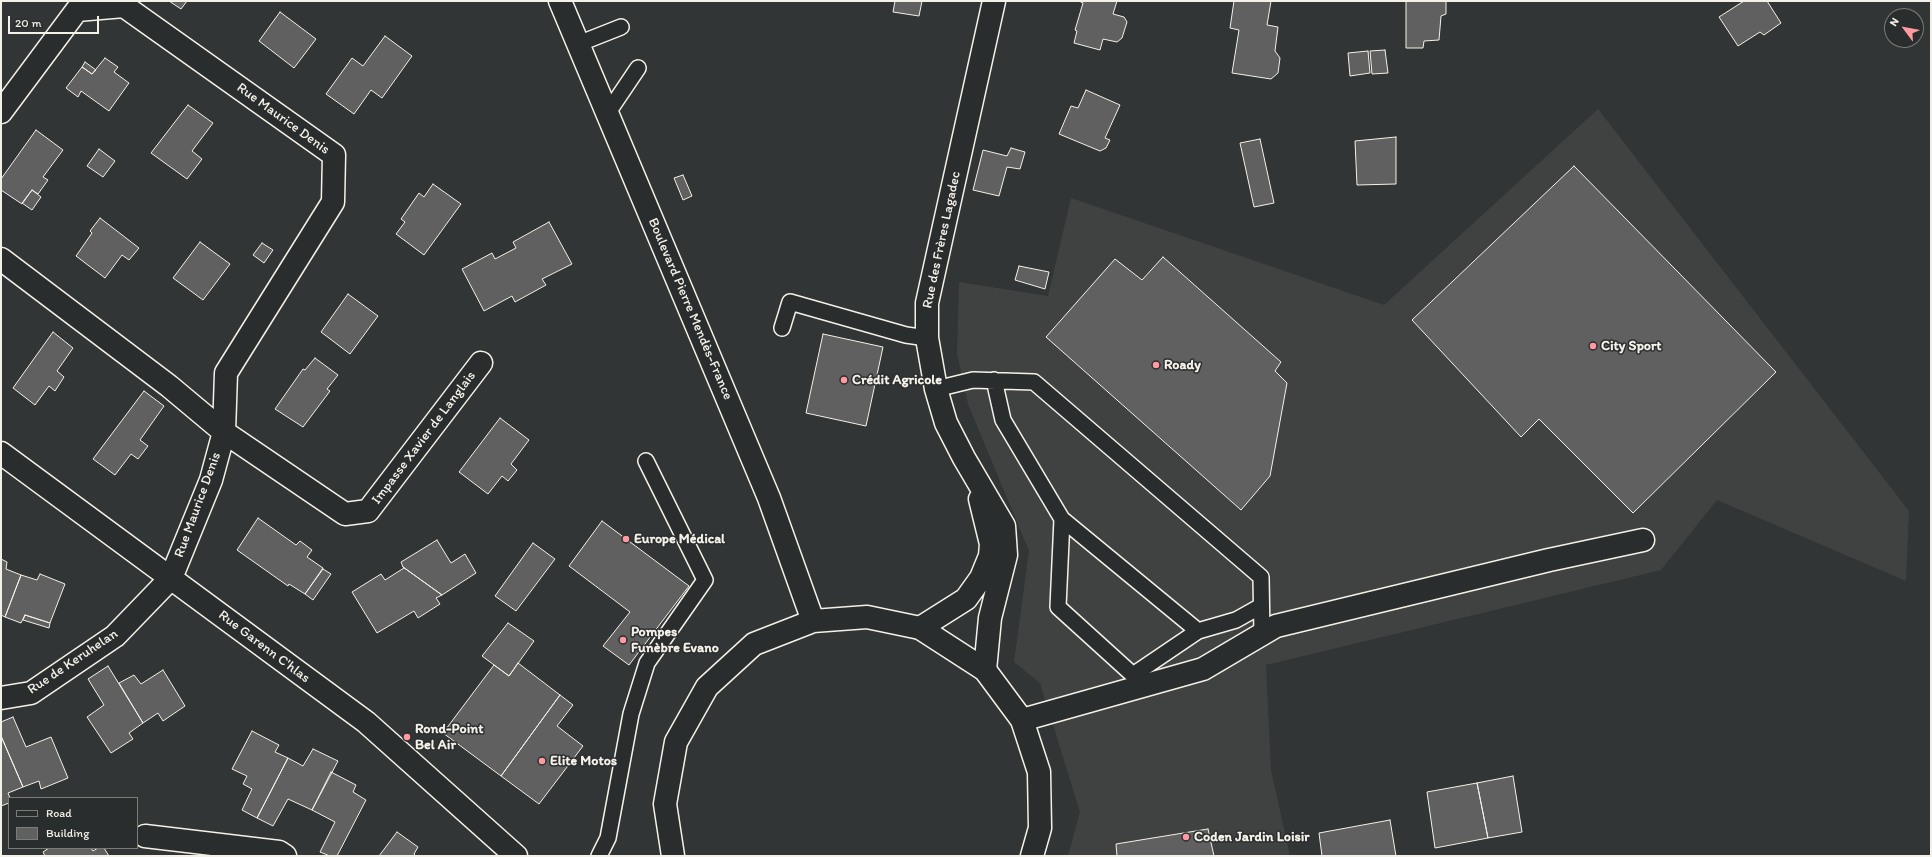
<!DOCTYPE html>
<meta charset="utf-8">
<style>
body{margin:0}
#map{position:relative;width:1932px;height:857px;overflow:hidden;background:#323535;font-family:Itim,sans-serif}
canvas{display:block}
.frame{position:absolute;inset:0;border:2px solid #f4f1e8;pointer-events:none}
.legend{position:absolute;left:8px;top:797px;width:130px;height:52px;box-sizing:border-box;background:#2a2d2e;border:1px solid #7b7b78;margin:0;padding:5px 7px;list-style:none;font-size:12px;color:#f4f1e8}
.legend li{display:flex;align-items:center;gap:8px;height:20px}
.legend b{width:20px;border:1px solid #7b7b78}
.north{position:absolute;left:1884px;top:8px;width:40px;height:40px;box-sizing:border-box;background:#2a2d2e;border:1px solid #7b7b78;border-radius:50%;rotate:302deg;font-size:11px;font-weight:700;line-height:16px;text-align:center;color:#f4f1e8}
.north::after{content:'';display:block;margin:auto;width:14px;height:18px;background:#ff9aa2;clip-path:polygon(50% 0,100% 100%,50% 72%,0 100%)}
.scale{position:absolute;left:8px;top:16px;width:91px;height:18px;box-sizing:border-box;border:2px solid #f4f1e8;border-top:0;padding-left:5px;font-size:12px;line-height:14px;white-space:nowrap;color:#f4f1e8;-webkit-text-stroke:3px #2a2d2e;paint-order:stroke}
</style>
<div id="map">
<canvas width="1932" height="857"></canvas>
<div class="frame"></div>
<ul class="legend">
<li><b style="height:5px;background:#2a2d2e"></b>Road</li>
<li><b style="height:11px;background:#5f605f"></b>Building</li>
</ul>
<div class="north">N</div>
<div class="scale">20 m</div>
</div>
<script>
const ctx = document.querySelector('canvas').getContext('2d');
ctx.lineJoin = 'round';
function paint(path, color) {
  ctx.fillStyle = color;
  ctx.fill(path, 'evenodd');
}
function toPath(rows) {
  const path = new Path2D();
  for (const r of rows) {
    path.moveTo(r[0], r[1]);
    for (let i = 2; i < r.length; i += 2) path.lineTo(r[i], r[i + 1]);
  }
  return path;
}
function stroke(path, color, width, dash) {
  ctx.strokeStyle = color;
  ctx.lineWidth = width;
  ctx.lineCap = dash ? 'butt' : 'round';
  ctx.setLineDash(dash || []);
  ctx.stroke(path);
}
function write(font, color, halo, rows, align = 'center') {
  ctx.font = font + ' Itim,sans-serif';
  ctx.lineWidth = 3;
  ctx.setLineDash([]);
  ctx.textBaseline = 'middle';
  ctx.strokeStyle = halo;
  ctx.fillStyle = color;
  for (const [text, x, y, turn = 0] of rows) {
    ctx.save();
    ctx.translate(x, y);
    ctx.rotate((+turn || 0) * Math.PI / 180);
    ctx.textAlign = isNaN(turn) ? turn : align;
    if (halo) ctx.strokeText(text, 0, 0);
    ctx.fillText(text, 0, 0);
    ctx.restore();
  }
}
const built = toPath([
 [1598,109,1909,511,1906,581,1717,500,1661,570,1266,665,1271,770,1290,856,1068,856,1080,812,1040,683,1014,662,1029,551,968,404,957,354,959,282,1048,296,1071,198,1384,305]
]);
const building = toPath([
 [169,1,187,1,181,9,169,1],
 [895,1,922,1,919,16,893,12,895,1],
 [1117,1,1113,14,1124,17,1127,22,1122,38,1117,42,1103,39,1100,50,1074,43,1077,31,1075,30,1083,3,1079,1,1117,1],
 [1234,1,1271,1,1267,25,1278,27,1275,51,1280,58,1278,73,1271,79,1232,73,1239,30,1230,28,1234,1],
 [1406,1,1446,1,1446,14,1441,16,1439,40,1424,41,1423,48,1406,48,1406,1],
 [1744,1,1767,1,1781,23,1764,35,1760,32,1738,46,1719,17,1744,1],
 [280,12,316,39,294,68,259,41,280,12],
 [385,36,412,56,382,98,371,90,354,114,326,94,352,58,363,66,385,36],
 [1385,50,1388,73,1372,74,1370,51,1385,50],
 [1368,51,1370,73,1350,76,1348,53,1368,51],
 [105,58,118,67,114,72,129,83,109,111,81,91,78,97,66,88,82,67,92,74,105,58],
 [85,62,96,70,92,74,82,67,85,62],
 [1086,90,1120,105,1105,138,1110,140,1106,148,1100,151,1059,134,1071,106,1078,108,1086,90],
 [188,105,213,123,192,151,202,159,187,179,151,153,188,105],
 [36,130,63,150,43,177,48,180,38,194,32,190,22,204,1,190,1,179,36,130],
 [1396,137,1396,184,1357,185,1355,141,1396,137],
 [1260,139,1274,203,1254,207,1240,143,1260,139],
 [1011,148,1025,152,1020,169,1007,167,999,196,973,190,983,150,1007,156,1011,148],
 [99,149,115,161,103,177,87,166,99,149],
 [1574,166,1776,372,1633,513,1539,419,1521,437,1412,320,1574,166],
 [683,175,692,196,683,200,674,178,683,175],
 [433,184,461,204,424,255,396,234,405,222,401,219,419,193,424,197,433,184],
 [32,190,41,197,32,210,22,203,32,190],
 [100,218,139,248,129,260,122,255,105,278,76,256,92,233,90,231,100,218],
 [549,222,572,264,542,279,546,285,515,302,512,296,484,311,462,269,492,253,495,259,516,248,513,242,549,222],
 [200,242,230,264,203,300,173,278,200,242],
 [262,243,273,250,264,263,253,255,262,243],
 [1163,257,1281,362,1275,371,1287,383,1270,476,1241,510,1046,337,1115,259,1142,280,1163,257],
 [1019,266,1049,272,1045,289,1015,280,1019,266],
 [348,294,378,316,350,354,321,332,348,294],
 [53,332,73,348,57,371,64,377,55,391,49,386,35,405,13,388,53,332],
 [823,334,883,347,866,426,806,413,823,334],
 [315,358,338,375,327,389,330,391,303,427,275,409,303,369,305,370,315,358],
 [144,391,164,406,140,440,148,446,138,459,131,454,115,475,93,459,144,391],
 [500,418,529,440,511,464,517,470,508,481,502,476,488,494,459,472,500,418],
 [258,518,296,545,300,541,312,550,307,557,323,568,305,594,289,584,288,586,237,550,258,518],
 [602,521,689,586,629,665,603,646,630,612,569,566,602,521],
 [437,540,451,563,465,554,476,573,442,595,403,567,401,562,437,540],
 [533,543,555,559,516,611,495,596,533,543],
 [1,559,7,562,6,569,21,575,5,617,1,615,1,559],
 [403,567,442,595,436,598,440,604,418,618,414,611,377,633,352,592,381,574,385,580,404,568,403,567],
 [323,569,331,574,313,600,305,594,323,569],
 [40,574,65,584,50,623,25,615,21,623,5,617,21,575,37,580,40,574],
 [25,615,50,623,49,628,23,620,25,615],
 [508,623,534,641,509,676,482,656,508,623],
 [518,663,560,695,501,776,443,733,494,665,509,676,518,663],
 [108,666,143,723,129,733,133,739,111,753,87,717,104,705,88,679,108,666],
 [163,670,185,706,163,721,158,713,143,723,119,683,134,675,141,684,163,670],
 [560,695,573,705,557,726,583,746,539,804,501,776,560,695],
 [13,717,26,747,51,737,68,778,41,789,39,781,23,787,1,736,1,722,13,717],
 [252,731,279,745,275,752,288,758,257,818,242,810,252,789,243,784,247,776,232,769,252,731],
 [1,736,23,787,8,793,10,798,9,803,1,806,1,736],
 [313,749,338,761,312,810,288,799,273,826,257,818,288,758,303,766,313,749],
 [331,772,356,785,353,792,366,800,337,856,330,856,320,852,335,822,312,810,331,772],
 [1513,776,1522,832,1488,838,1477,783,1513,776],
 [1477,783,1488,838,1435,848,1427,792,1477,783],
 [1390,820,1396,856,1322,856,1319,833,1390,820],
 [1208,829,1214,856,1117,856,1116,844,1208,829],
 [397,832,418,847,414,854,416,856,379,856,397,832],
 [49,848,91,848,93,851,98,848,104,848,109,856,45,856,43,852,49,848]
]);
const service = toPath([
 [578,44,621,27],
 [607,114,638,68],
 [782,328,790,302,906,335,927,338],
 [994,380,1003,420,1062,519,1198,631,1236,620,1261,606],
 [936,389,973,380,1034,382,1261,577,1262,635],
 [1062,519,1058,607,1133,675,1198,631],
 [599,856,608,838,631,714,647,663,705,580,646,461]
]);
const minor = toPath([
 [1,112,77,10,124,6,334,155,333,202,226,373,224,432,211,480,171,578,115,636,31,693,1,698],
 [1,259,169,386,224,432,345,514,368,511,481,363],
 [1,453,366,722,516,856],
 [920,628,966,599,981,578,990,556,991,544,980,499],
 [985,670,990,618,1006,555,1004,526,964,458,946,423,936,389,927,338,927,303,994,1],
 [1022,720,1203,669,1276,626,1549,560,1643,540],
 [145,836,279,852,285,856]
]);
const primary = toPath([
 [560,1,769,498,813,621],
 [673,856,665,804,676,742,707,687,754,644,813,621,867,617,920,628,985,670,1022,720,1039,772,1040,828,1032,856]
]);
const markers = [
 [1593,346,4,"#ff9aa2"],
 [1156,365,4,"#ff9aa2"],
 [844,380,4,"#ff9aa2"],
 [626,539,4,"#ff9aa2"],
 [623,640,4,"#ff9aa2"],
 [407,737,4,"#ff9aa2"],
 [542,761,4,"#ff9aa2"],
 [1186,837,4,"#ff9aa2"]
];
const streetNames = [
 ["Rue Maurice Denis",283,119,36],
 ["Rue des Frères Lagadec",942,240,-78],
 ["Boulevard Pierre Mendès-France",690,309,67],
 ["Impasse Xavier de Langlais",424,438,-53],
 ["Rue Maurice Denis",198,505,-70],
 ["Rue Garenn C'hlas",264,647,37],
 ["Rue de Keruhelan",73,662,-34]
];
const poiNames = [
 ["City Sport",1601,346],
 ["Roady",1164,365],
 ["Crédit Agricole",852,380],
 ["Europe Médical",634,539],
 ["Pompes",631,632],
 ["Funèbre Evano",631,648],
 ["Rond-Point",415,729],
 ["Bel Air",415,745],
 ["Elite Motos",550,761],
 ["Coden Jardin Loisir",1194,837]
];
paint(built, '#404242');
paint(building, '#5f605f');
stroke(building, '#f4f1e8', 1);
stroke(service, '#f4f1e8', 18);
stroke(minor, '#f4f1e8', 25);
stroke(primary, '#f4f1e8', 25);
stroke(service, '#2a2d2e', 15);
stroke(minor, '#2a2d2e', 22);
stroke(primary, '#2a2d2e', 22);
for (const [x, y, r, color] of markers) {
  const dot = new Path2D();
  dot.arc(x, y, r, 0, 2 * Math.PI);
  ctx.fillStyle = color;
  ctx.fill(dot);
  stroke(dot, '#2a2d2e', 1.5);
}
write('14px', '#f4f1e8', '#2a2d2e', streetNames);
write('bold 14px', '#f4f1e8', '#2a2d2e', poiNames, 'left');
</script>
